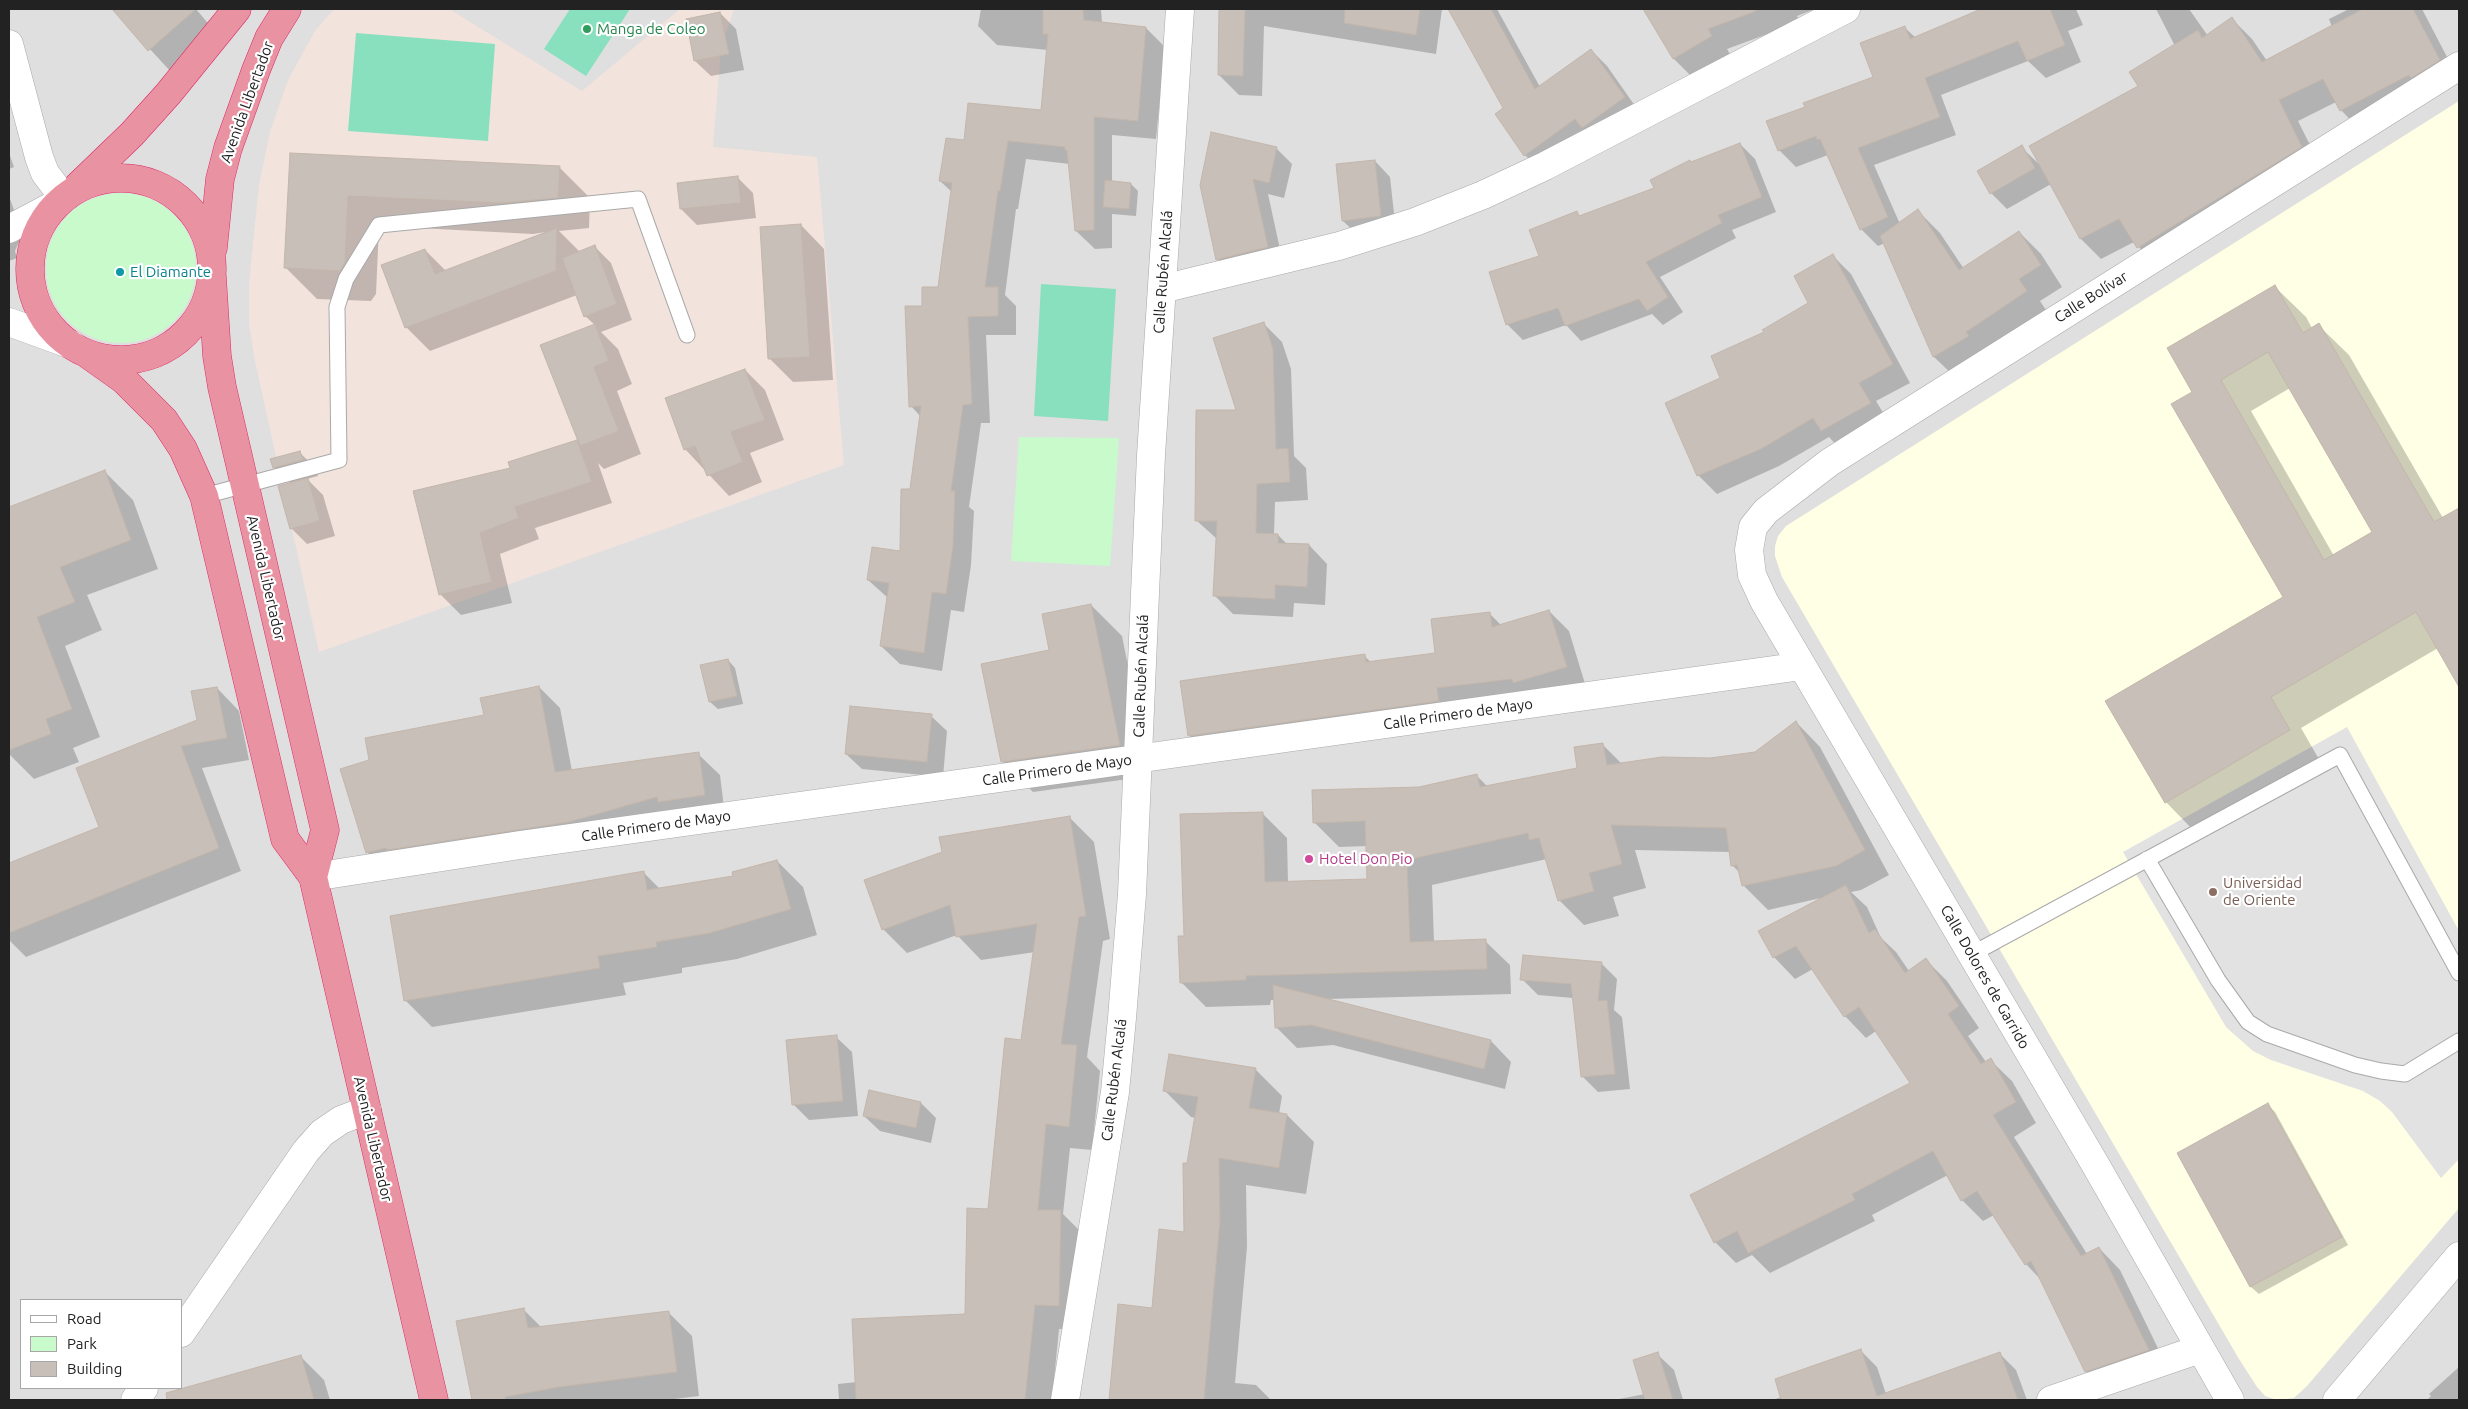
<!DOCTYPE html>
<meta charset="utf-8">
<style>
body{margin:0}
#map{position:relative;width:2468px;height:1409px;overflow:hidden;background:#f2efe9;font-family:Ubuntu,sans-serif}
canvas{display:block}
.frame{position:absolute;inset:0;border:10px solid #222;pointer-events:none}
.legend{position:absolute;left:20px;top:1299px;width:162px;height:90px;box-sizing:border-box;background:#fff;border:1px solid #a7a7a7;margin:0;padding:6px 9px;list-style:none;font-size:15px;color:#222}
.legend li{display:flex;align-items:center;gap:10px;height:25px}
.legend b{width:25px;border:1px solid #a7a7a7}
</style>
<div id="map">
<canvas width="2468" height="1409"></canvas>
<div class="frame"></div>
<ul class="legend">
<li><b style="height:6px;background:#fff"></b>Road</li>
<li><b style="height:14px;background:#c8facc"></b>Park</li>
<li><b style="height:14px;background:#c7bfb8"></b>Building</li>
</ul>
</div>
<script>
const ctx = document.querySelector('canvas').getContext('2d');
ctx.lineJoin = 'round';
function paint(path, color) {
  ctx.fillStyle = color;
  ctx.fill(path, 'evenodd');
}
function toPath(rows) {
  const path = new Path2D();
  for (const r of rows) {
    if (r.length === 3) {
      path.moveTo(r[0] + r[2], r[1]);
      path.arc(r[0], r[1], r[2], 0, 2 * Math.PI);
      continue;
    }
    path.moveTo(r[0], r[1]);
    for (let i = 2; i < r.length; i += 2) path.lineTo(r[i], r[i + 1]);
  }
  return path;
}
function stroke(path, color, width, dash) {
  ctx.strokeStyle = color;
  ctx.lineWidth = width;
  ctx.lineCap = dash ? 'butt' : 'round';
  ctx.setLineDash(dash || []);
  ctx.stroke(path);
}
function write(font, color, halo, rows, align = 'center') {
  ctx.font = font + ' Ubuntu,sans-serif';
  ctx.lineWidth = 4.5;
  ctx.setLineDash([]);
  ctx.textBaseline = 'middle';
  ctx.strokeStyle = halo;
  ctx.fillStyle = color;
  for (const [text, x, y, turn = 0] of rows) {
    ctx.save();
    ctx.translate(x, y);
    ctx.rotate((+turn || 0) * Math.PI / 180);
    ctx.textAlign = isNaN(turn) ? turn : align;
    if (halo) ctx.strokeText(text, 0, 0);
    ctx.fillText(text, 0, 0);
    ctx.restore();
  }
}
const residential = toPath([
 [9,9,2459,9,2459,1400,9,1400],
 [21,1300,181,1300,181,1388,21,1388]
]);
const education = toPath([
 [2459,101,2459,1208,2307,1386,2294,1398,2277,1400,2265,1396,2257,1387,2239,1359,1782,577,1775,556,1775,546,1778,536,1786,526]
]);
const military = toPath([
 [334,9,449,9,582,91,680,9,734,9,721,48,713,147,817,157,844,465,319,652,255,361,249,324,249,284,259,185,270,132,288,80,315,31]
]);
const park = toPath([
 [121,268,75],
 [1019,437,1119,438,1110,566,1011,561]
]);
const pitch = toPath([
 [570,9,630,9,586,76,544,49],
 [356,33,495,44,488,141,348,131],
 [1041,284,1116,289,1108,421,1034,416]
]);
const parking = toPath([
 [2347,727,2459,931,2459,1159,2441,1178,2392,1112,2380,1101,2363,1091,2271,1060,2253,1051,2226,1027,2123,852]
]);
const shadow = toPath([
 [113,9,196,9,217,34,172,73],
 [981,9,1101,9,1102,23,1146,28,1165,47,1156,139,1112,135,1112,182,1131,184,1138,191,1136,216,1112,214,1112,248,1095,249,1076,231,1070,164,1026,159,1018,209,1016,209,1005,295,1016,306,1016,335,986,335,990,423,981,423,969,507,974,511,971,565,964,612,951,610,942,671,900,664,881,646,888,598,868,580,901,553,921,417,911,406,924,307,939,288,952,192,940,181,965,142,1042,112,1048,50,997,45,978,26],
 [1221,9,1442,9,1436,54,1264,26,1262,96,1239,95,1219,75],
 [1449,9,1497,9,1540,87,1591,50,1607,66,1640,113,1541,171,1525,155,1497,115,1505,109],
 [1644,9,1815,9,1797,16,1800,22,1727,49,1731,56,1694,79,1674,59],
 [1984,9,2076,9,2083,25,2068,31,2081,62,2046,78,2028,61,1941,95,1956,135,1874,165,1900,224,1918,211,1940,233,1964,269,2019,232,2041,254,2062,287,2040,301,2048,313,1956,378,1934,357,1885,243,1878,246,1861,229,1828,155,1796,167,1779,150,1806,108,1874,78,1904,27,1916,38],
 [2156,9,2189,9,2208,36,2232,19,2252,39,2267,61,2332,27,2329,19,2349,9,2422,9,2459,80,2361,131,2341,110,2336,102,2298,121,2321,167,2158,267,2134,242,2101,259,2081,239,2051,184,2007,209,1991,193,1979,172,2021,147,2040,165,2140,86,2175,46],
 [720,13,736,29,744,70,711,76,695,61],
 [1740,144,1755,159,1776,212,1732,230,1736,238,1660,277,1683,312,1663,325,1652,314,1581,341,1566,325,1523,340,1508,325,1491,273,1540,257,1577,213,1580,216,1656,188,1692,163],
 [1276,148,1292,164,1284,198,1268,194,1283,263,1233,275,1217,259,1202,185],
 [9,153,14,167,9,169],
 [291,154,559,167,590,198,589,228,559,231,580,252,595,247,611,263,632,320,601,332,618,349,632,384,617,391,641,454,604,469,598,463,612,503,535,528,539,539,500,554,512,603,461,615,440,594,512,469,510,463,579,441,595,325,585,316,577,295,430,351,406,327,425,250,446,271,546,232,533,234,379,226,376,294,371,301,317,299,286,268],
 [1375,161,1390,177,1396,232,1359,236,1343,221],
 [737,177,753,193,756,218,697,225,681,209],
 [9,196,24,238,18,244,15,251,17,258,9,261],
 [801,225,824,249,833,380,793,382,769,358],
 [1833,256,1851,274,1910,383,1876,401,1888,421,1840,449,1829,437,1779,466,1717,494,1698,475,1722,378,1765,332,1810,303],
 [2275,287,2306,317,2312,328,2318,325,2349,355,2443,518,2459,509,2459,685,2438,648,2301,728,2320,761,2196,833,2166,802,2284,597,2194,393],
 [2290,388,2374,532,2334,556,2251,411],
 [1264,324,1282,342,1291,369,1294,456,1306,468,1308,500,1275,502,1274,535,1278,535,1287,544,1309,545,1327,564,1325,605,1294,603,1293,617,1233,614,1214,595,1217,539,1196,520,1238,412],
 [745,370,765,390,784,440,750,453,762,482,729,496,685,449],
 [300,453,316,468,318,476,307,479,323,495,335,536,307,544,291,528,291,484,274,467],
 [105,472,133,500,158,569,87,595,102,630,65,646,100,737,73,748,79,762,34,779,9,754,9,508],
 [1091,605,1122,636,1150,776,1033,792,1002,761,1051,651],
 [1549,611,1569,631,1586,687,1209,756,1189,735,1364,656,1371,662,1436,654,1490,614,1502,626],
 [728,660,735,668,743,704,718,709,710,702,702,666],
 [539,687,560,708,572,771,698,754,720,775,725,816,388,874,367,852,371,761,485,716],
 [217,688,239,711,249,760,202,768,241,871,26,957,9,940,9,864,101,828,198,721],
 [931,716,947,731,943,777,862,769,846,754],
 [1796,722,1820,747,1889,875,1861,890,1851,892,1867,907,1881,938,1896,952,1909,971,1926,960,1947,981,1979,1028,1968,1036,1986,1062,1990,1060,2012,1081,2036,1123,2014,1137,2087,1254,2099,1248,2120,1270,2169,1371,2107,1392,2086,1371,2042,1281,2026,1264,1994,1215,1983,1221,1962,1200,1948,1175,1872,1215,1875,1221,1770,1273,1752,1255,1736,1263,1715,1242,1912,1084,1876,1031,1866,1038,1845,1016,1813,969,1795,979,1774,957,1760,931,1821,898,1768,910,1743,885,1740,873,1732,865,1730,852,1635,850,1646,888,1613,897,1619,916,1584,925,1559,900,1547,859,1432,885,1434,942,1485,941,1510,965,1511,994,1327,999,1491,1041,1511,1062,1505,1089,1333,1045,1297,1048,1276,1027,1275,1000,1271,1000,1270,1005,1206,1007,1181,982,1186,937,1262,813,1287,838,1288,883,1368,880,1367,846,1339,847,1314,822,1419,788,1476,775,1488,787,1578,769,1602,744,1622,764,1710,759,1756,753],
 [1070,818,1094,842,1110,939,1103,941,1087,1057,1100,1071,1092,1150,1070,1148,1063,1214,1085,1236,1083,1329,1059,1329,1052,1400,839,1400,838,1384,857,1382,966,1315,1022,1041,1035,952,981,960,957,935,907,953,883,929],
 [777,861,803,887,817,935,737,959,682,968,682,973,623,983,626,995,432,1027,405,1000,644,873,660,889,734,877],
 [1602,964,1617,979,1614,1010,1622,1017,1630,1089,1598,1092,1582,1076,1573,998,1538,995,1522,979],
 [836,1037,852,1052,858,1116,809,1120,793,1104],
 [1255,1069,1282,1096,1279,1114,1287,1115,1314,1142,1306,1194,1246,1185,1247,1247,1235,1383,1256,1385,1271,1400,1111,1400,1119,1306,1153,1309,1185,1233,1188,1164,1196,1118,1191,1117,1164,1090],
 [921,1103,936,1118,931,1143,880,1131,864,1116],
 [2267,1104,2275,1112,2348,1245,2259,1294,2251,1287,2178,1154],
 [523,1309,542,1328,669,1313,692,1336,699,1396,666,1400,473,1400,458,1322],
 [1861,1351,1877,1367,1886,1394,2000,1354,2016,1370,2027,1400,1772,1400,1782,1397],
 [1657,1354,1674,1370,1683,1400,1614,1400,1645,1394],
 [300,1356,324,1380,330,1400,199,1400,194,1386],
 [2459,1367,2459,1400,2427,1400,2431,1396,2429,1394]
]);
const building = toPath([
 [112,9,196,9,148,51,112,9],
 [1043,9,1083,9,1084,20,1146,27,1138,121,1094,117,1094,230,1075,231,1067,150,1065,150,1065,147,1008,141,1000,191,998,191,985,287,998,287,998,316,968,317,972,404,963,405,951,491,955,491,953,546,946,594,932,592,924,653,880,646,889,583,867,580,872,547,900,551,901,489,910,489,921,406,909,407,905,306,922,306,922,287,938,287,952,183,939,181,946,138,964,140,968,103,1041,110,1048,34,1043,34,1043,9],
 [1219,9,1245,9,1243,76,1218,75,1219,9],
 [1345,9,1420,9,1416,35,1344,23,1345,9],
 [1448,9,1491,9,1535,89,1591,49,1625,97,1582,128,1575,119,1524,156,1495,114,1503,108,1448,9],
 [1643,9,1756,9,1756,11,1708,29,1712,36,1673,59,1643,9],
 [1981,9,2050,9,2065,45,2027,61,2018,41,1925,78,1940,117,1858,148,1888,217,1860,230,1820,139,1817,140,1816,136,1778,151,1766,121,1805,107,1803,103,1873,77,1860,43,1905,26,1910,39,1981,9],
 [2363,9,2413,9,2440,60,2411,78,2409,75,2340,111,2323,79,2279,100,2302,147,2137,248,2119,219,2080,239,2029,146,2138,86,2129,72,2198,30,2202,38,2232,17,2262,62,2363,9],
 [720,12,729,54,694,61,686,19,720,12],
 [1211,132,1277,147,1269,183,1253,179,1268,247,1216,260,1200,185,1211,132],
 [1740,143,1762,197,1718,215,1722,223,1646,262,1668,297,1647,311,1639,299,1565,326,1558,308,1506,325,1489,272,1539,256,1529,230,1577,211,1579,216,1654,188,1650,180,1690,160,1691,162,1740,143],
 [2022,145,2035,168,1990,194,1977,171,2022,145],
 [290,153,560,166,558,198,501,203,348,196,345,262,340,271,284,268,290,153],
 [1375,160,1381,216,1342,221,1336,164,1375,160],
 [738,176,741,203,680,209,677,183,738,176],
 [1105,180,1131,183,1129,209,1103,207,1105,180],
 [1918,209,1959,270,2019,231,2041,265,2019,279,2027,291,1966,332,1969,336,1933,357,1880,236,1918,209],
 [801,224,810,357,768,359,760,227,801,224],
 [557,228,556,271,405,328,381,265,425,249,435,274,557,228],
 [595,245,617,304,584,317,562,258,595,245],
 [1833,254,1893,364,1859,383,1871,403,1821,431,1813,418,1761,449,1697,476,1665,403,1720,378,1711,356,1764,332,1762,330,1808,303,1794,276,1833,254],
 [2275,285,2303,333,2319,323,2434,522,2459,508,2459,687,2416,612,2271,697,2290,730,2165,803,2105,701,2283,597,2171,404,2192,392,2167,348,2275,285],
 [2268,352,2372,532,2324,560,2221,380,2268,352],
 [1264,322,1273,349,1276,449,1288,448,1290,482,1257,484,1256,533,1278,534,1278,543,1309,544,1307,587,1275,585,1275,599,1213,596,1217,521,1195,521,1196,410,1236,410,1213,338,1264,322],
 [595,324,609,361,594,367,619,431,580,446,540,345,595,324],
 [745,369,765,420,731,432,743,462,707,476,695,446,684,450,665,398,745,369],
 [577,440,592,482,515,507,519,518,480,533,492,582,439,595,413,491,510,468,508,462,577,440],
 [300,451,303,460,273,468,270,459,300,451],
 [105,470,131,540,60,567,75,602,37,617,72,709,46,719,51,734,9,750,9,507,105,470],
 [308,478,320,521,290,529,278,486,308,478],
 [1091,604,1120,745,1001,762,981,664,1049,650,1042,614,1091,604],
 [1549,610,1567,667,1513,683,1512,679,1437,688,1439,701,1188,736,1180,681,1365,654,1366,662,1435,653,1431,619,1490,612,1492,627,1549,610],
 [728,659,737,696,709,702,700,665,728,659],
 [539,686,555,772,699,752,705,795,658,802,657,797,569,822,387,850,386,848,366,853,340,769,369,760,365,738,484,715,480,698,539,686],
 [217,687,227,738,181,746,219,848,9,933,9,863,99,827,76,768,197,720,191,691,217,687],
 [850,706,932,714,927,762,845,754,850,706],
 [1796,721,1865,850,1836,866,1742,886,1737,865,1731,866,1726,828,1611,825,1622,864,1589,873,1594,891,1558,901,1539,838,1529,840,1528,833,1407,860,1410,942,1486,939,1487,969,1246,976,1246,980,1180,983,1178,936,1184,936,1180,814,1263,812,1265,882,1367,879,1365,821,1313,823,1312,790,1419,787,1477,774,1480,787,1577,768,1574,747,1603,743,1607,765,1662,757,1710,758,1755,752,1796,721],
 [1070,816,1086,916,1079,917,1061,1044,1077,1045,1069,1127,1046,1124,1038,1210,1061,1210,1059,1306,1035,1305,1025,1400,856,1400,852,1319,965,1314,967,1208,988,1209,1005,1038,1021,1040,1037,924,956,937,950,905,882,930,864,880,942,852,939,837,1070,816],
 [777,860,791,909,710,933,656,942,657,947,598,956,600,968,404,1001,390,916,644,871,647,890,733,876,732,872,777,860],
 [1846,885,1869,933,1875,929,1905,973,1926,958,1959,1006,1948,1014,1981,1064,1991,1058,2016,1102,1993,1115,2081,1256,2099,1247,2149,1350,2085,1372,2031,1261,2025,1265,1977,1191,1961,1201,1933,1151,1852,1194,1855,1200,1748,1253,1737,1231,1714,1243,1690,1195,1910,1083,1859,1007,1844,1017,1796,946,1773,958,1758,931,1846,885],
 [1523,955,1602,962,1598,1001,1607,1000,1615,1074,1581,1077,1571,984,1520,980,1523,955],
 [1273,985,1491,1040,1484,1069,1311,1025,1275,1028,1273,985],
 [837,1035,843,1101,792,1105,786,1040,837,1035],
 [1169,1054,1256,1068,1249,1108,1287,1114,1279,1168,1219,1158,1220,1220,1204,1400,1109,1400,1118,1304,1152,1308,1159,1229,1184,1232,1183,1163,1187,1163,1198,1097,1163,1091,1169,1054],
 [869,1090,921,1102,916,1128,863,1116,869,1090],
 [2268,1103,2342,1237,2250,1287,2177,1153,2268,1103],
 [524,1308,528,1328,669,1311,677,1372,559,1387,505,1397,506,1400,472,1400,456,1321,524,1308],
 [1861,1349,1877,1396,2000,1352,2018,1400,1781,1400,1775,1379,1861,1349],
 [1658,1352,1673,1400,1645,1400,1633,1360,1658,1352],
 [301,1355,314,1400,167,1400,166,1393,301,1355]
]);
const lane = toPath([
 [204,496,339,460,337,307,346,279,379,225,638,199,687,335],
 [2147,859,2218,980,2248,1022,2267,1034,2355,1065,2381,1071,2405,1074,2459,1041],
 [1972,954,2340,755,2459,973]
]);
const street = toPath([
 [9,44,39,157,45,173,64,198],
 [9,229,58,203],
 [1162,289,1339,246,1415,222,1483,195,1545,166,1846,9],
 [9,322,72,345],
 [313,877,520,845,1802,666],
 [181,1333,306,1151,322,1133,341,1120,367,1110],
 [135,1400,144,1388],
 [1065,1400,1115,1092,1122,1018,1132,894,1151,455,1180,9],
 [2051,1400,2200,1349],
 [2230,1400,2095,1164,1764,601,1752,575,1749,550,1753,527,1766,511,1830,462,2459,66],
 [2337,1400,2459,1256]
]);
const highway = toPath([
 [121,269,91],
 [78,186,132,134,168,94,237,9],
 [213,248,220,179,228,148,256,70,269,38,287,9],
 [212,277,217,356,222,387,325,830,313,877],
 [86,353,124,380,164,420,183,449,204,496,285,839,313,877,434,1400]
]);
const markers = [
 [587,29,5,"#2e9e5b"],
 [120,272,5,"#0f9aa8"],
 [1309,859,5,"#d1479c"],
 [2213,892,5,"#8d6e63"]
];
const leisureNames = [
 ["Manga de Coleo",597,29]
];
const streetNames = [
 ["Avenida Libertador",247,102,-70],
 ["Calle Rubén Alcalá",1163,272,-86],
 ["Calle Bolívar",2091,297,-32],
 ["Avenida Libertador",266,578,77],
 ["Calle Rubén Alcalá",1141,676,-88],
 ["Calle Primero de Mayo",1458,714,-8],
 ["Calle Primero de Mayo",1057,770,-8],
 ["Calle Primero de Mayo",656,826,-8],
 ["Calle Dolores de Garrido",1985,977,60],
 ["Calle Rubén Alcalá",1114,1080,-83],
 ["Avenida Libertador",373,1139,77]
];
const cultureNames = [
 ["El Diamante",130,272]
];
const hotelNames = [
 ["Hotel Don Pio",1319,859]
];
const educationNames = [
 ["Universidad",2223,883],
 ["de Oriente",2223,900]
];
paint(residential, '#e0dfdf');
paint(education, '#ffffe5');
paint(military, '#f3e3dd');
paint(park, '#c8facc');
paint(pitch, '#88e0be');
paint(parking, '#e2e2e2');
paint(shadow, '#0003');
paint(building, '#c7bfb8');
stroke(building, '#c4b6ab', 1);
stroke(lane, '#a9a9a9', 17);
stroke(street, '#a9a9a9', 29);
stroke(highway, '#dc2a67', 29);
stroke(lane, '#fff', 15);
stroke(street, '#fff', 28);
stroke(highway, '#e892a2', 28);
for (const [x, y, r, color] of markers) {
  const dot = new Path2D();
  dot.arc(x, y, r, 0, 2 * Math.PI);
  ctx.fillStyle = color;
  ctx.fill(dot);
  stroke(dot, '#fff', 2);
}
write('15px', '#27864d', '#fff', leisureNames, 'left');
write('15px', '#222', '#fff', streetNames);
write('15px', '#0d838f', '#fff', cultureNames, 'left');
write('15px', '#b23c85', '#fff', hotelNames, 'left');
write('15px', '#785e54', '#fff', educationNames, 'left');
</script>
